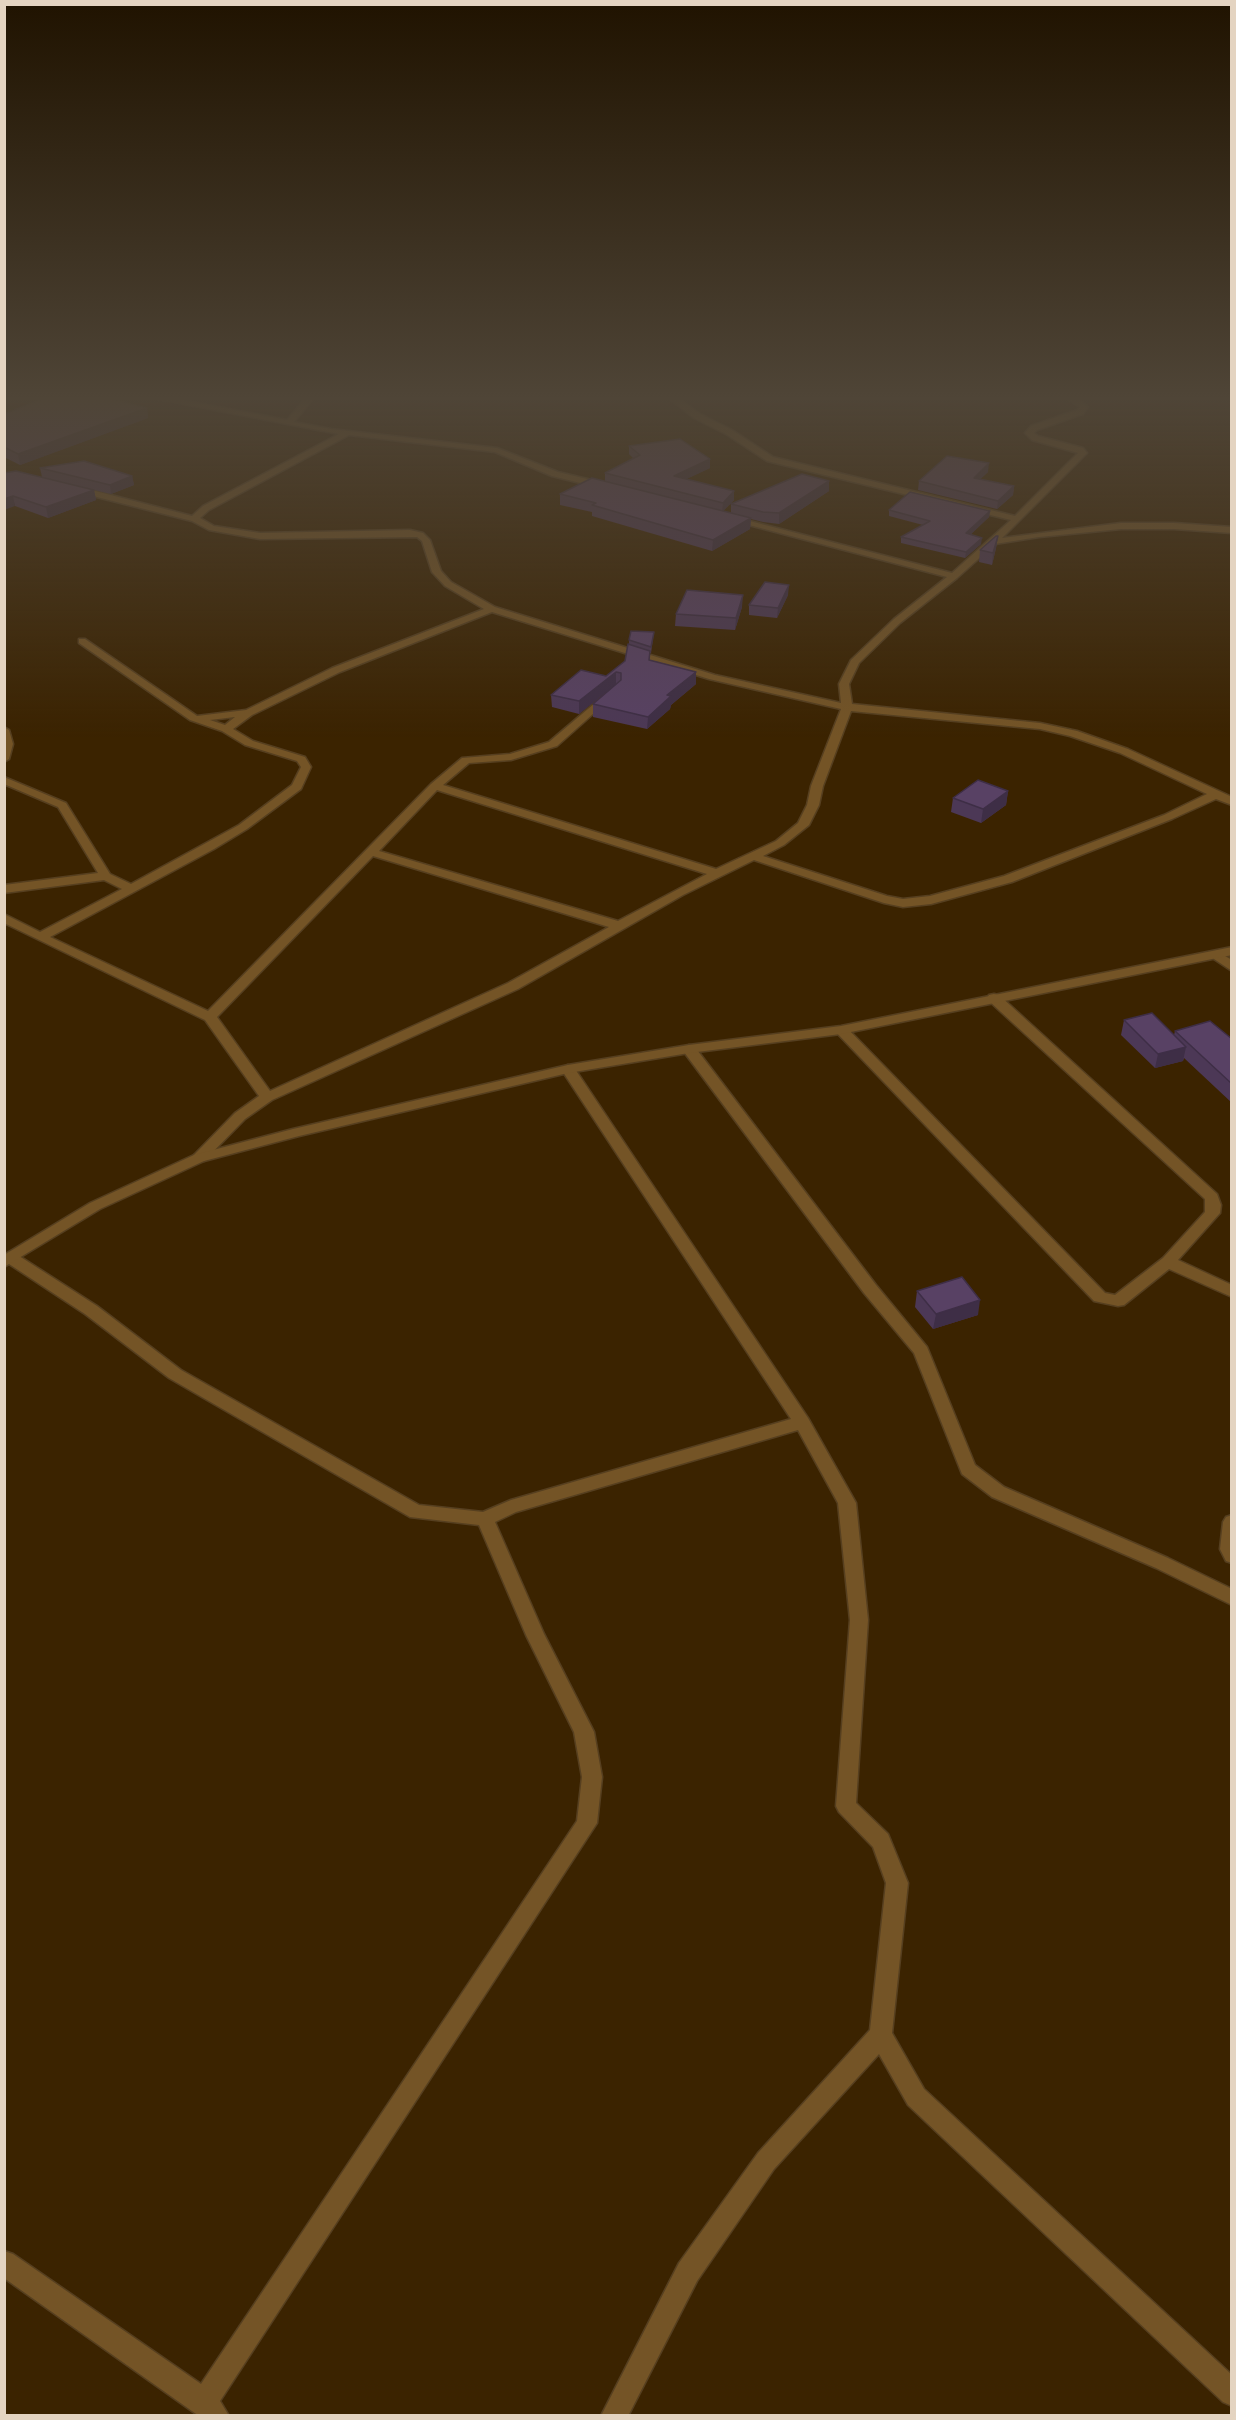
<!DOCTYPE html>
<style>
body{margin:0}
#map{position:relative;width:1236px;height:2420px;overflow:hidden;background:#3b2300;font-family:"Asap Condensed",sans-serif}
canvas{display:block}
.frame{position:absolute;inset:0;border:6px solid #e4d4c1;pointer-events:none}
</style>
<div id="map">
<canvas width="1236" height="2420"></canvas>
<div class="frame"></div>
</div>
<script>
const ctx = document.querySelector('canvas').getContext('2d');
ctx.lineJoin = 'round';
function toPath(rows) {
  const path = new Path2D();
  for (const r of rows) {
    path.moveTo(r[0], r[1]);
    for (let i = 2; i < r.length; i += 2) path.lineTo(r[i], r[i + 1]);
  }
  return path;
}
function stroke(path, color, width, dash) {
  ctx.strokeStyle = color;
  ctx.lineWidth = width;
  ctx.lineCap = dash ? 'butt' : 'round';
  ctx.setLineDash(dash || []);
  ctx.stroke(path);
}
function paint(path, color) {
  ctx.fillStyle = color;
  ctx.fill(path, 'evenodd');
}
const minor = toPath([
 [158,399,176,399,287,420,305,399,313,399,294,422,331,429,497,448,558,472,608,484,608,488,605,489,552,476,495,452,349,435,209,510,200,518,214,526,260,533,410,530,423,533,430,540,441,571,451,582,495,607,715,675,841,703,839,684,851,660,894,619,947,577,730,520,730,516,952,573,1011,520,767,461,726,434,694,418,670,399,679,399,700,414,732,430,773,457,1015,516,1078,453,1032,440,1025,433,1031,426,1077,410,1080,407,1068,399,1078,399,1088,407,1083,414,1037,430,1034,433,1038,436,1083,448,1087,453,1002,538,1121,523,1174,523,1232,527,1232,533,1174,529,1121,529,1039,537,995,544,957,578,900,623,859,663,849,684,852,704,1040,723,1077,731,1128,749,1232,797,1232,805,1216,799,1172,819,1012,882,931,904,903,907,884,903,754,860,683,895,518,989,272,1100,245,1119,204,1161,194,1161,192,1158,194,1155,235,1113,259,1096,205,1020,4,923,4,914,40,932,122,889,104,880,4,893,4,885,98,873,58,807,4,784,4,777,66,803,110,874,131,884,239,825,292,785,301,767,297,761,245,745,222,731,190,720,79,643,79,639,85,639,197,716,246,710,332,668,484,609,445,586,432,572,422,541,417,537,260,539,209,530,192,521,73,491,72,489,76,486,192,516,203,506,339,434,158,399],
 [492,612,709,679,841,709,811,786,807,805,798,823,776,841,716,869,443,785,469,763,511,760,557,746,612,697,613,695,608,692,549,742,510,754,462,758,431,784,208,1011,50,937,214,849,247,829,301,789,311,767,305,757,253,741,233,729,252,715,340,672,492,612],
 [851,711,1040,729,1070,736,1120,753,1207,794,1164,815,1004,876,930,896,903,899,887,896,763,856,784,845,809,825,819,805,823,786,851,711],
 [235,717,225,725,210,720,235,717],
 [437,790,707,874,618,921,379,851,437,790],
 [373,856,609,927,508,983,270,1091,217,1017,373,856],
 [4,727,9,730,13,744,9,759,4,762,4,727],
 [1218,952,1232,960,1232,971,1214,959,1212,956,1214,953,1218,952],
 [994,994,999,995,1217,1194,1221,1205,1220,1213,1178,1260,1232,1285,1232,1297,1169,1269,1124,1305,1118,1306,1094,1301,834,1030,836,1027,846,1027,1105,1293,1115,1295,1163,1258,1205,1212,1205,1199,989,1001,987,998,989,995,994,994],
 [689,1045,694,1046,876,1285,927,1347,975,1465,1004,1487,1168,1558,1232,1589,1232,1605,1156,1568,992,1497,962,1474,914,1353,864,1293,684,1052,682,1049,689,1045],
 [568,1065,575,1069,808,1418,856,1503,868,1620,856,1803,888,1834,908,1883,892,2033,924,2089,1232,2375,1232,2406,1223,2402,908,2105,879,2054,774,2169,697,2281,628,2416,601,2416,679,2263,758,2153,870,2030,886,1883,873,1847,839,1812,836,1806,850,1620,838,1503,798,1430,516,1512,495,1522,544,1634,594,1732,602,1777,597,1823,220,2401,229,2416,199,2416,4,2278,4,2251,13,2254,201,2384,577,1821,582,1777,574,1732,526,1635,479,1525,410,1517,169,1378,85,1314,6,1262,4,1256,11,1253,16,1254,97,1306,181,1370,419,1505,483,1512,511,1500,791,1419,561,1069,568,1065],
 [1232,1515,1232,1563,1226,1561,1220,1549,1223,1522,1226,1517,1232,1515]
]);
const tertiary = toPath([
 [1232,947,1232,955,841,1034,689,1053,568,1073,299,1136,204,1161,100,1209,4,1267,4,1255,90,1203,194,1155,293,1129,568,1065,689,1045,841,1026,1232,947]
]);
const wall = toPath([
 [147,408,148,418,20,465,4,457,4,414],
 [629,446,710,459,710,468,686,479,734,491,734,500,723,511,731,513,731,504,829,491,779,524,763,522,751,519,750,529,712,551,592,516,592,512,560,505,560,494,605,481,605,473,634,459,629,454],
 [40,468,132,476,134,485,111,494,94,490,96,500,48,518,15,506,4,473,42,477],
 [988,472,980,479,1014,486,1013,495,997,509,918,490,919,481],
 [889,510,990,511,989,517,971,534,981,544,965,558,901,543,901,537,923,525,889,516],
 [998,536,996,548,992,565,979,562,980,550],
 [788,595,777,618,749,615,749,605],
 [742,607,735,630,675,626,676,614],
 [654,632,651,653,650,653,650,660,696,672,696,684,671,705,670,709,647,729,593,717,593,704,616,684,579,714,552,707,551,695,606,676,625,661,629,645,629,640],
 [1008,791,1006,805,981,823,951,812,953,798],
 [1124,1020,1174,1035,1175,1031,1232,1039,1232,1103,1184,1058,1183,1061,1155,1068,1121,1035],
 [917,1291,978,1315,933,1329,915,1307]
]);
const shadedWall = toPath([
 [147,408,148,418,20,465,18,454],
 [710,459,710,468,674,485,674,476],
 [989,463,988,472,972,487,974,478],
 [132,476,134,485,111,494,110,485],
 [829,481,829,491,779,524,779,513],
 [1014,486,1013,495,997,509,998,501],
 [94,490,96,500,48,518,46,507],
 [734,491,734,500,722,512,723,503],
 [13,496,15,506,4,510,4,499],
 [990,511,989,517,966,539,966,533],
 [751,518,750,529,712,551,713,540],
 [998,536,996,548,992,565,993,553],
 [982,538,981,544,965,558,966,552],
 [789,585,788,595,777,618,778,608],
 [743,595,742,607,735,630,736,618],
 [616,672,616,684,579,714,579,701],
 [696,672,696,684,671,705,670,709,647,729,648,717,667,695],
 [1008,791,1006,805,981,823,983,809],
 [1186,1047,1183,1061,1155,1068,1158,1054],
 [980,1300,978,1315,933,1329,936,1314]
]);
const building = toPath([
 [42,399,112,399,147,408,18,454,4,447,4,414,42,399],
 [680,439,710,459,674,476,734,491,723,503,605,473,640,455,629,446,680,439],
 [947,456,989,463,974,478,1014,486,998,501,919,481,947,456],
 [84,461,132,476,110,485,40,468,84,461],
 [16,471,94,490,46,507,13,496,4,499,4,473,16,471],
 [802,474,829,481,779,513,763,512,731,504,802,474],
 [592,478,751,518,713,540,592,505,596,503,560,494,592,478],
 [910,492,990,511,966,533,982,538,966,552,901,537,930,521,889,510,910,492],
 [996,536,998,536,993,553,980,550,996,536],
 [765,582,789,585,778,608,749,605,765,582],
 [687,590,743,595,736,618,676,614,687,590],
 [631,631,654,632,651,647,629,640,631,631],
 [628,644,650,651,649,660,696,672,667,695,671,696,648,717,593,704,621,680,621,673,616,672,579,701,551,695,581,670,606,676,625,661,628,644],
 [978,780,1008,791,983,809,953,798,978,780],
 [1152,1013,1186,1047,1158,1054,1124,1020,1152,1013],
 [1210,1021,1232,1039,1232,1084,1175,1031,1210,1021],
 [962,1277,980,1300,936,1314,917,1291,962,1277]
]);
stroke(minor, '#563f1f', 3);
stroke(tertiary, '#563f1f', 3);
paint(minor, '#745426');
paint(tertiary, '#745426');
paint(wall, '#4c3856');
paint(shadedWall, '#3e2e46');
paint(building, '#584164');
stroke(building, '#3e2e46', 1.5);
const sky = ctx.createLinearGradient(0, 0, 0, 738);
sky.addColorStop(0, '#201300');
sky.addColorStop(0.54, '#4f4537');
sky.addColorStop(1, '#4f453700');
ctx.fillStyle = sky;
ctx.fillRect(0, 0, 1236, 738);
</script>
